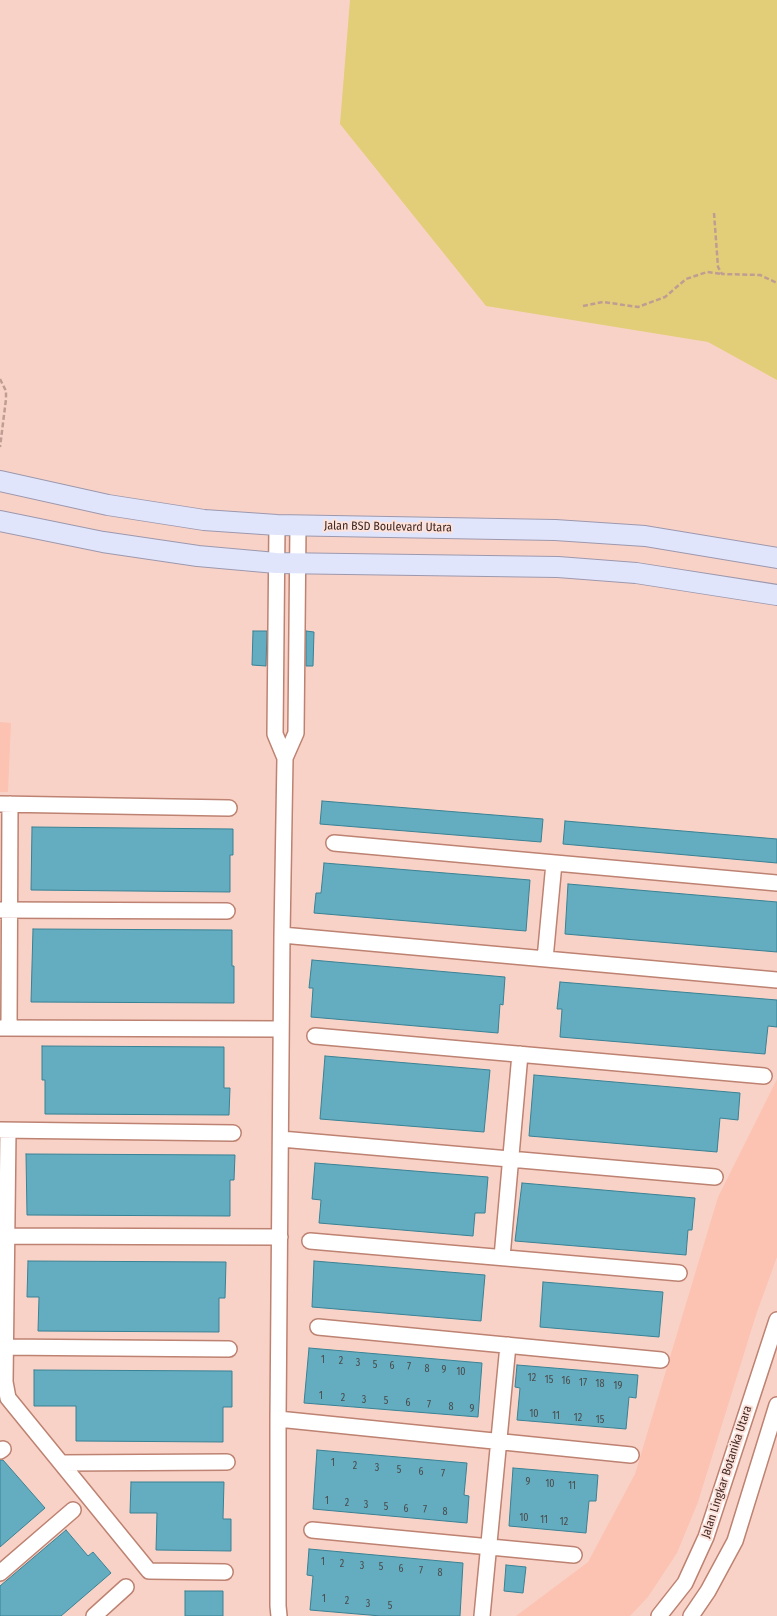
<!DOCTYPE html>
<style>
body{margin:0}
canvas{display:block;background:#f9d2c7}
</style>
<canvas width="777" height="1616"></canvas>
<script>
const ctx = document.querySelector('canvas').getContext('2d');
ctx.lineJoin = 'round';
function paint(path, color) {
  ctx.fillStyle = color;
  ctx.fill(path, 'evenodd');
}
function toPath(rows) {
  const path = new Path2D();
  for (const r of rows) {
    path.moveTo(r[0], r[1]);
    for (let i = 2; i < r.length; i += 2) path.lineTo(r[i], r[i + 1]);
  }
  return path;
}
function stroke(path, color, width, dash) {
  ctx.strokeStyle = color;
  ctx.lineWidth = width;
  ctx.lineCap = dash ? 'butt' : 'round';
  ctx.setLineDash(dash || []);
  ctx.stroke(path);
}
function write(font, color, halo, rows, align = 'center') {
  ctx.font = font + ' "Fira Sans Condensed",sans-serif';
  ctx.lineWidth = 4;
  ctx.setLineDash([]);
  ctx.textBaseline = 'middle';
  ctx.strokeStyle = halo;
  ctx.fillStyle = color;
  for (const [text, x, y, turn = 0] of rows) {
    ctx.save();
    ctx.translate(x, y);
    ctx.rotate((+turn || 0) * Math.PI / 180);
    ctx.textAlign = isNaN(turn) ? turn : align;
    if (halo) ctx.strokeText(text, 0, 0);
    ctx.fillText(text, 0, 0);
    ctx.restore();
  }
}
const built = toPath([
 [0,722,11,723,8,792,0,792],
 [777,1079,777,1257,756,1315,698,1502,677,1553,648,1597,630,1616,516,1616,588,1562,635,1474,718,1197]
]);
const green = toPath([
 [350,0,777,0,777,380,708,342,486,306,340,124]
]);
const building = toPath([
 [253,631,267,631,266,666,252,665,253,631],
 [306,631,314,632,313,666,306,666,306,631],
 [322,801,543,819,541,842,320,824,322,801],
 [565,821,777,839,777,863,563,844,565,821],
 [32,827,233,829,233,855,230,855,230,892,31,890,32,827],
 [324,863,530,880,526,931,314,913,316,893,321,893,324,863],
 [568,884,777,902,777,952,565,934,568,884],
 [33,929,232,930,232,966,234,966,234,1003,31,1002,33,929],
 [312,960,505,977,503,1005,500,1004,498,1033,311,1017,313,988,309,988,312,960],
 [560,982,777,1000,777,1027,768,1026,765,1054,560,1037,562,1009,557,1009,560,982],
 [42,1046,224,1047,224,1088,230,1088,229,1115,45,1114,45,1080,42,1080,42,1046],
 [325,1056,490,1070,484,1132,320,1119,325,1056],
 [534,1075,740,1093,738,1120,720,1118,717,1152,529,1136,534,1075],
 [26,1154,235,1155,234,1180,230,1180,230,1216,27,1215,26,1154],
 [315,1163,488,1177,485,1213,475,1213,473,1236,319,1223,321,1200,312,1199,315,1163],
 [522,1183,695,1198,692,1230,688,1230,686,1255,515,1241,522,1183],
 [28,1261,226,1262,225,1298,219,1298,219,1332,38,1331,39,1297,27,1297,28,1261],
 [314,1261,485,1275,481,1321,312,1307,314,1261],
 [543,1282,663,1292,659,1337,540,1327,543,1282],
 [309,1348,482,1363,478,1417,304,1403,309,1348],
 [517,1365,638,1375,636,1398,629,1397,626,1429,517,1420,520,1388,515,1387,517,1365],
 [34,1370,232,1371,232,1407,223,1407,223,1442,76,1441,76,1406,34,1406,34,1370],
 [317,1450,467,1463,464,1495,469,1496,467,1523,313,1509,317,1450],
 [0,1460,3,1460,45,1508,0,1547,0,1460],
 [513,1468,598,1475,596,1501,589,1501,586,1533,509,1526,513,1468],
 [131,1482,224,1482,223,1519,231,1519,231,1551,156,1550,157,1513,130,1513,131,1482],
 [66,1530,88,1556,93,1552,111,1573,61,1616,0,1616,0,1586,66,1530],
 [309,1549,463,1563,460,1616,381,1616,310,1610,313,1576,307,1575,309,1549],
 [506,1565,526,1567,523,1593,504,1591,506,1565],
 [185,1591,223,1591,223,1616,185,1616,185,1591]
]);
const path = toPath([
 [714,213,718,267,722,274,760,275,777,283],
 [583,306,603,302,638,307,665,297,686,279,707,272,722,274],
 [0,379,6,391,6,399,0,447]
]);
const minor = toPath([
 [277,525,275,734,285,758],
 [0,804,229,808],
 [334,843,777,883],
 [0,910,227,911],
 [282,935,777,980],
 [545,959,554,863],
 [0,1028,281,1029],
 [9,1028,10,804],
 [315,1036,764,1076],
 [0,1130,233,1133],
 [8,1131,5,1382,8,1398,149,1571,225,1572],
 [281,1139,715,1177],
 [0,1236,280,1237],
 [310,1241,679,1273],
 [502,1257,520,1054],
 [318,1327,661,1360],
 [0,1347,229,1349],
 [278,1419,631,1455],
 [0,1451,3,1449],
 [61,1463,227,1462],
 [312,1530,574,1555],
 [0,1573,73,1510],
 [94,1616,126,1587],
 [279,1616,278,1606,278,1419,282,935,285,758,296,733,298,525],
 [482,1616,508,1345],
 [659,1616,685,1583,706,1537,777,1320],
 [691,1616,708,1591,735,1541,777,1405]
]);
const major = toPath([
 [0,481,108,505,204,520,277,525,555,530,645,536,777,558],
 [0,521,103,542,198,556,276,563,558,567,636,573,777,595]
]);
const numberNames = [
 ["1",323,1360],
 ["2",341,1361],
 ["3",358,1363],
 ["5",375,1365],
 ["6",392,1366],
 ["7",409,1367],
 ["8",427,1369],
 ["9",444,1370],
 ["10",461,1372],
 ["12",532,1378],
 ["15",549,1380],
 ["16",566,1381],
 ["17",583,1383],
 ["18",600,1384],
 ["19",618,1386],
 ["1",321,1396],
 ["2",343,1398],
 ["3",364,1400],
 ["5",386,1401],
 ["6",408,1403],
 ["7",429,1405],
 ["8",451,1407],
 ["9",472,1409],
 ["10",534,1414],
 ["11",556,1416],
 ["12",578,1418],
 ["15",600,1420],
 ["1",333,1463],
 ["2",355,1466],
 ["3",377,1468],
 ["5",399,1470],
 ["6",421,1472],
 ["7",443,1474],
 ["9",528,1482],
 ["10",550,1484],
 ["11",572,1486],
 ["1",327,1501],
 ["2",347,1503],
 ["3",366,1505],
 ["5",386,1507],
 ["6",406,1509],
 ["7",425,1510],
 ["8",445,1512],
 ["10",524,1518],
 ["11",544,1520],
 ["12",564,1522],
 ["1",323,1562],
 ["2",342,1564],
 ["3",362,1566],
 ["5",381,1567],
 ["6",401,1569],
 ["7",421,1571],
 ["8",440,1573],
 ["1",324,1599],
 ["2",347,1601],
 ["3",368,1604],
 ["5",390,1606]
];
const streetNames = [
 ["Jalan BSD Boulevard Utara",388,527,1],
 ["Jalan Lingkar Botanika Utara",727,1472,-72]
];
paint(built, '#fcc3b2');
paint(green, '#e2ce78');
paint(building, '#64acbf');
stroke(building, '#388295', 1);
stroke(minor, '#bd8271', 18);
stroke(major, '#9c98ae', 22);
stroke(path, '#bf9d93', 2.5, [5, 2.5]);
stroke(minor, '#fff', 15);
stroke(major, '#e1e5fb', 20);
write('10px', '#4a4a4a', null, numberNames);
write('12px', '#422a23', '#fde2db', streetNames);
</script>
